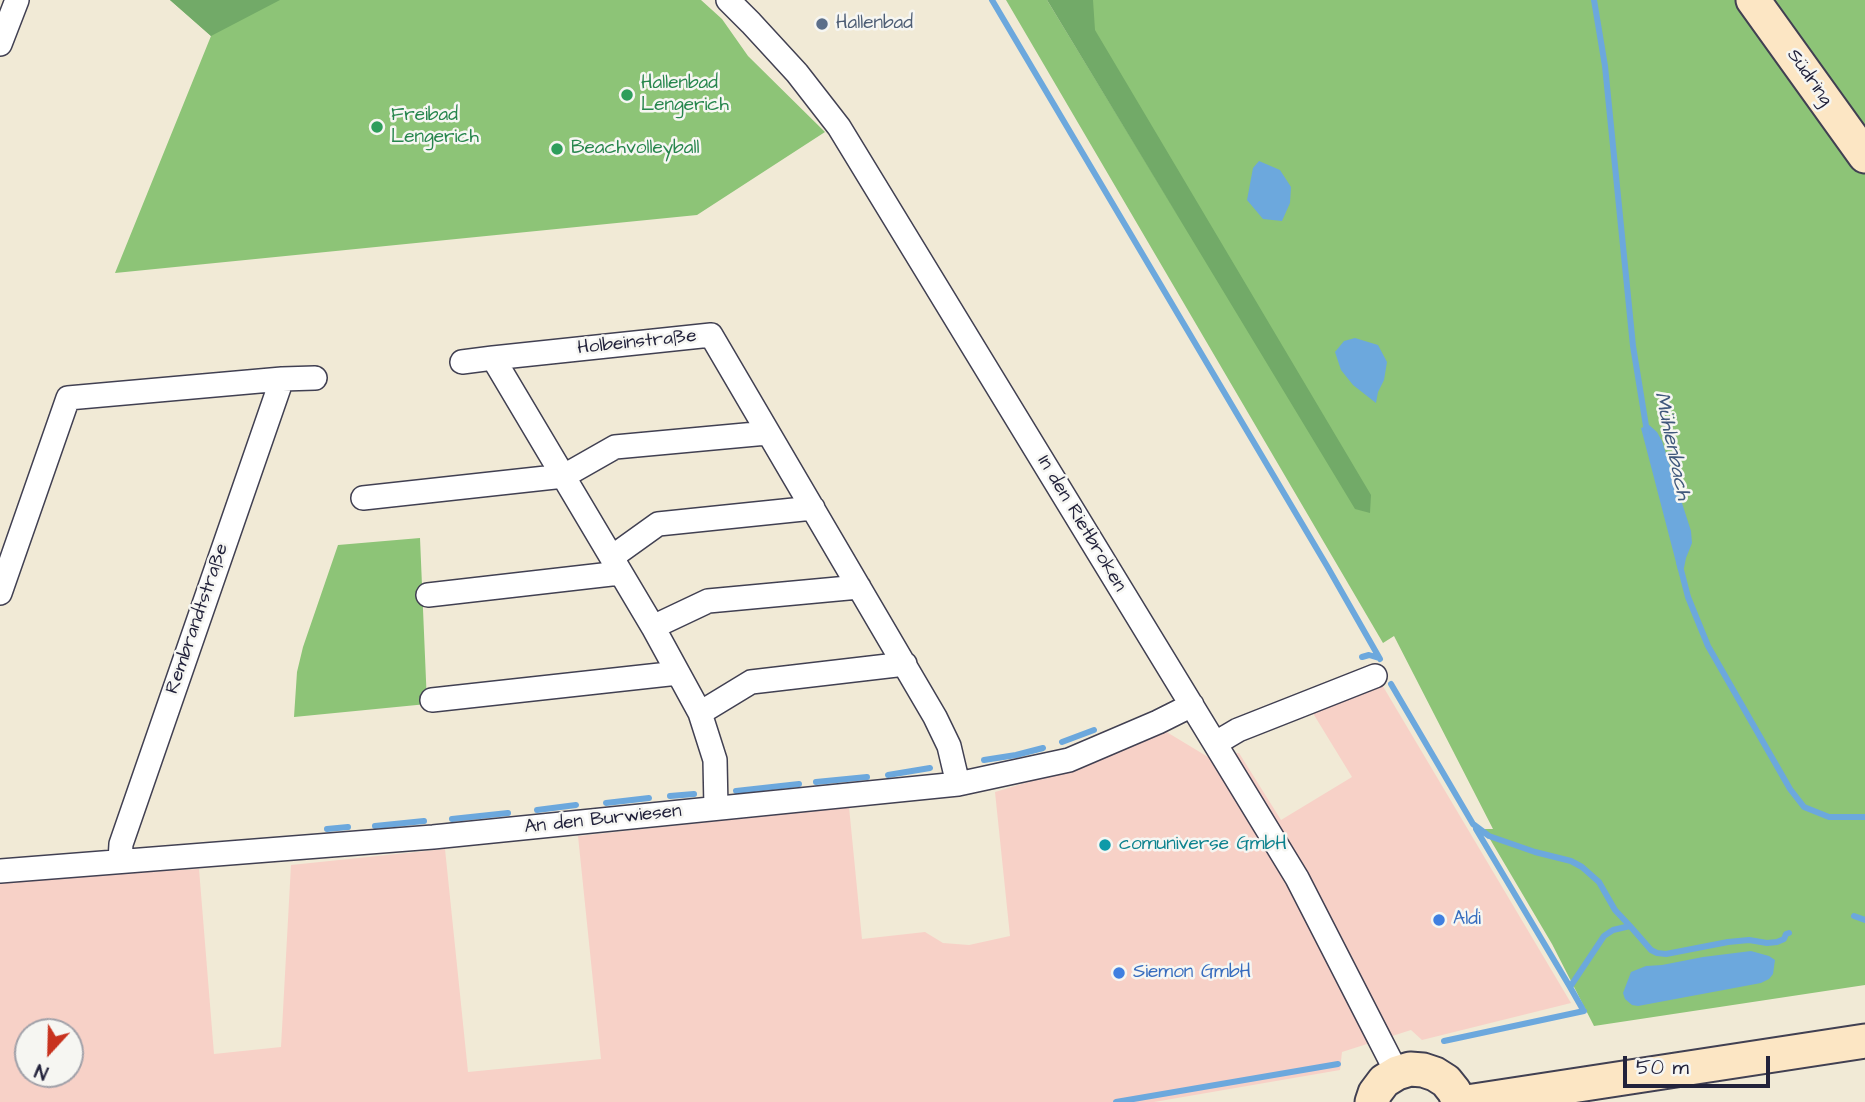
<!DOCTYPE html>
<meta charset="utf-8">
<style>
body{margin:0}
#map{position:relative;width:1865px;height:1102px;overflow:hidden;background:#f1ead6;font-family:"Architects Daughter",sans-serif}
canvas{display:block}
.north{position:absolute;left:14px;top:1018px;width:70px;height:70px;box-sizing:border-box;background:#f6f6f2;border:2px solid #a1a1a9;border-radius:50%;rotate:202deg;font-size:19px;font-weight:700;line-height:28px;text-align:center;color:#22223b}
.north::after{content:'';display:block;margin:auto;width:24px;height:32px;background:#c8321e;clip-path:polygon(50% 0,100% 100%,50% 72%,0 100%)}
.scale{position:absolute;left:1623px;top:1056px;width:147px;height:32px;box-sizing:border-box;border:4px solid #22223b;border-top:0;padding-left:9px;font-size:21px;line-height:24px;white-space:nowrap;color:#22223b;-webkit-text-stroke:5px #f6f6f2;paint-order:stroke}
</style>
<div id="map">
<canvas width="1865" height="1102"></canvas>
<div class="north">N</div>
<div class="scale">50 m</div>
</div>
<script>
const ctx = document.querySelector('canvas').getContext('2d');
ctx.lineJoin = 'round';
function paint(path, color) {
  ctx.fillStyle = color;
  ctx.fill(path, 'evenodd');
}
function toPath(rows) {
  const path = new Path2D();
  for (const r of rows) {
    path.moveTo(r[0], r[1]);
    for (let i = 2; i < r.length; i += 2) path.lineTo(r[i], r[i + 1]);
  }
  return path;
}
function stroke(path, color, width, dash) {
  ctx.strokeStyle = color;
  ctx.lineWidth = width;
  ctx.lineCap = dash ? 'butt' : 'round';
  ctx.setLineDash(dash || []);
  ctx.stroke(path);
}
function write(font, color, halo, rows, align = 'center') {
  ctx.font = font + ' "Architects Daughter",sans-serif';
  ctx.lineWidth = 5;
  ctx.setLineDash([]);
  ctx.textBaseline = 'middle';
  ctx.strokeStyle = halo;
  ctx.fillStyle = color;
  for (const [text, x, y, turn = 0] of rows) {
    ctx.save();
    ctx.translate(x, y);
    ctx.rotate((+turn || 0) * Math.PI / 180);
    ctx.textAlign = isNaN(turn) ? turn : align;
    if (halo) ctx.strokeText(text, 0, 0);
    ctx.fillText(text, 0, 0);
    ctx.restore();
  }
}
const built = toPath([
 [1381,683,1571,1003,1422,1040,1411,1030,1342,1052,1340,1070,1154,1102,0,1102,0,882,54,877,199,869,214,1054,281,1047,291,865,445,849,468,1072,601,1059,578,836,849,807,862,939,925,932,943,943,969,945,1010,936,995,792,1085,765,1165,731,1208,757,1239,753,1281,820,1352,777,1311,710],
 [28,1032,70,1032,70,1074,28,1074]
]);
const green = toPath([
 [170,0,701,0,722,19,748,56,825,132,697,215,115,273,211,36],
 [1006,0,1047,0,1179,217,1069,0,1865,0,1865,985,1594,1026,1552,944,1484,829,1493,829,1394,636,1383,643],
 [420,538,427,704,294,717,297,672,303,647,338,545]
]);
const forest = toPath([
 [170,0,280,0,211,36],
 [1047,0,1093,0,1095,30,1371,495,1370,513,1355,509]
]);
const water = toPath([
 [1259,161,1280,170,1291,187,1290,203,1282,221,1263,219,1247,200,1253,168],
 [1355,338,1378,345,1387,362,1384,380,1378,392,1376,403,1353,385,1341,370,1335,352,1344,341],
 [1649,425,1657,432,1662,441,1691,531,1692,543,1686,558,1684,568,1678,570,1641,428],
 [1751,951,1769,956,1775,960,1773,974,1769,979,1761,983,1638,1006,1632,1005,1625,999,1623,993,1631,972,1646,966,1662,965,1703,957]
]);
const stream = toPath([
 [992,0,1327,566,1380,659],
 [1594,0,1605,66,1633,346,1647,432],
 [1679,562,1688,597,1708,646,1790,789,1804,807,1829,817,1865,817],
 [1362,657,1369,655,1379,658],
 [1391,684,1473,824,1489,836,1535,852,1571,861,1582,867,1599,882,1615,910,1630,926],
 [1062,742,1094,730],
 [984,760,1016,755,1043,748],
 [888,775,930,768],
 [816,782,867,777],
 [736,791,799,784],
 [670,796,694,794],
 [606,803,649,798],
 [537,810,576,805],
 [452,819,508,813],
 [375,826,424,821],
 [327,829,348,827],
 [1476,829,1570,987],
 [1854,916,1865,920],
 [1582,1008,1570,987,1604,936,1613,930,1630,926,1651,950,1657,953,1666,954,1728,942,1749,940,1767,943,1777,942,1784,939,1786,934,1789,933],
 [1444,1041,1584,1011,1582,1009],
 [1116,1102,1338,1064]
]);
const street = toPath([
 [728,0,751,23,797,73,839,127,1297,878,1397,1073],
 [0,44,17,0],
 [462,362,493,358],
 [363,498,564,476,615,447,767,433],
 [612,557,658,524,813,508],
 [0,593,68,398,282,379,315,378],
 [428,595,620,573],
 [653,627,708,601,859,587],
 [432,700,678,673],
 [700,713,751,682,905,664],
 [1216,743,1238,730,1375,676],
 [716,808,715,760,700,713,653,627,493,358,711,335,935,717,949,746,958,784],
 [120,861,121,844,282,379],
 [0,871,433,837,958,784,1069,760,1158,722,1192,705]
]);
const secondary = toPath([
 [1753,0,1865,156],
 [1372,1102,1375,1093,1384,1081,1397,1073,1410,1069,1423,1070,1435,1074,1446,1081,1454,1091,1459,1102],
 [1467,1102,1865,1041]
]);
const markers = [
 [822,24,7,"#5c6f8a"],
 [627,95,7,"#2e9e5b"],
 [377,127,7,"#2e9e5b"],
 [557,149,7,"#2e9e5b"],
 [1105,845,7,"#0f9aa8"],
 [1439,920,7,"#3f7fe0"],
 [1119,973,7,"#3f7fe0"]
];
const serviceNames = [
 ["Hallenbad",836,24]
];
const streetNames = [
 ["Südring",1809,78,55],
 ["Holbeinstraße",637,343,-6],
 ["In den Rietbroken",1081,524,59],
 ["Rembrandtstraße",198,619,-71],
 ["An den Burwiesen",603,820,-6]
];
const leisureNames = [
 ["Hallenbad",641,84],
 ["Lengerich",641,106],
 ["Freibad",391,116],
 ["Lengerich",391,138],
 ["Beachvolleyball",571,149]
];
const cultureNames = [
 ["comuniverse GmbH",1119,845]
];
const shopNames = [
 ["Aldi",1453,920],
 ["Siemon GmbH",1133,973]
];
const waterNames = [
 ["Mühlenbach",1671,446,78]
];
paint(built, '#f7d1c7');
paint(green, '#8dc477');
paint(forest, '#72aa68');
paint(water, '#6ca8dd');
stroke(stream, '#6ca8dd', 6);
stroke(street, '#414052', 26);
stroke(secondary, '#414052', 37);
stroke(street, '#fff', 23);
stroke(secondary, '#fce6c4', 33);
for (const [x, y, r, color] of markers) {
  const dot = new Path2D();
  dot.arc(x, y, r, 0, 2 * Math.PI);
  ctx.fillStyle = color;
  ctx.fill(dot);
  stroke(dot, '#f6f6f2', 2.5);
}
write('19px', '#4e5e75', '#f6f6f2', serviceNames, 'left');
write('19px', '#22223b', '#f6f6f2', streetNames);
write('19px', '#27864d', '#f6f6f2', leisureNames, 'left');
write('19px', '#0d838f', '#f6f6f2', cultureNames, 'left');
write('19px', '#366cbe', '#f6f6f2', shopNames, 'left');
write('italic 21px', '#40587c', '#f6f6f2', waterNames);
</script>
